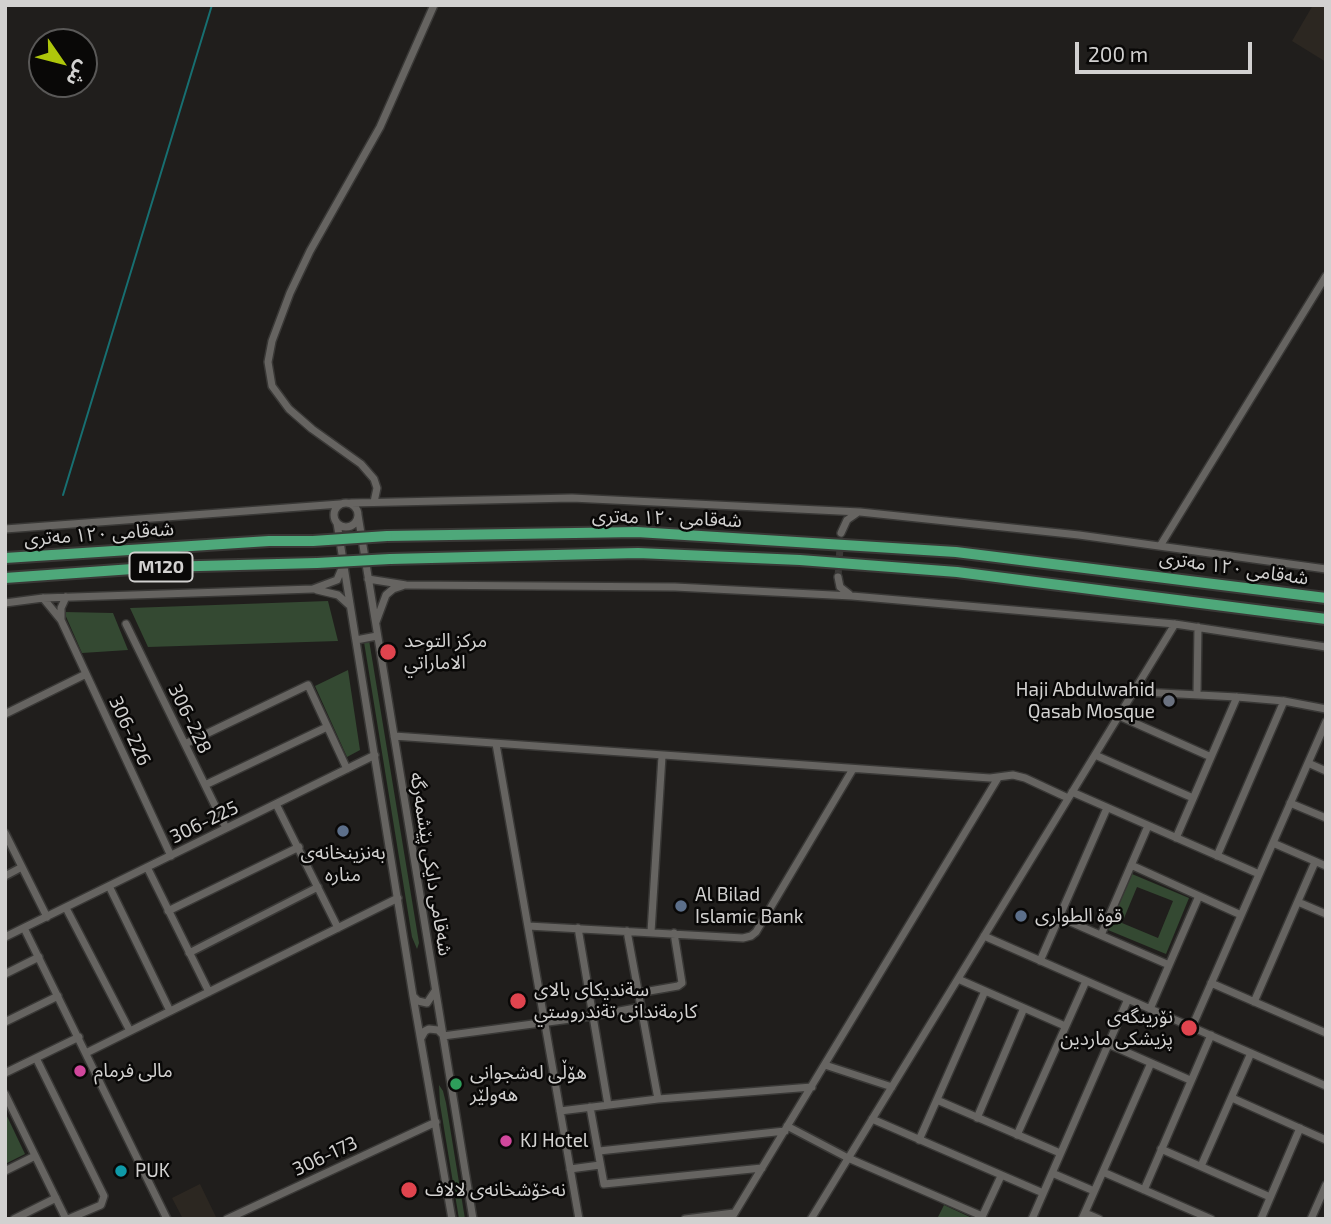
<!DOCTYPE html>
<meta charset="utf-8">
<style>
body{margin:0}
#map{position:relative;width:1331px;height:1224px;overflow:hidden;background:#201e1c;font-family:"Exo 2","Noto Sans Arabic",sans-serif}
canvas{display:block}
.frame{position:absolute;inset:0;border:7px solid #d2d1d0;pointer-events:none}
.north{position:absolute;left:28px;top:28px;width:70px;height:70px;box-sizing:border-box;background:#090807;border:2px solid #595857;border-radius:50%;rotate:125deg;font-size:19px;font-weight:700;line-height:28px;text-align:center;color:#d2d1d0}
.north::after{content:'';display:block;margin:auto;width:24px;height:32px;background:#aec60b;clip-path:polygon(50% 0,100% 100%,50% 72%,0 100%)}
.scale{position:absolute;left:1075px;top:42px;width:177px;height:32px;box-sizing:border-box;border:4px solid #d2d1d0;border-top:0;padding-left:9px;font-size:21px;line-height:24px;white-space:nowrap;color:#d2d1d0;-webkit-text-stroke:5px #090807;paint-order:stroke}
</style>
<div id="map">
<canvas width="1331" height="1224"></canvas>
<div class="frame"></div>
<div class="north">ش</div>
<div class="scale">200 m</div>
</div>
<script>
const ctx = document.querySelector('canvas').getContext('2d');
ctx.lineJoin = 'round';
function paint(path, color) {
  ctx.fillStyle = color;
  ctx.fill(path, 'evenodd');
}
function toPath(rows) {
  const path = new Path2D();
  for (const r of rows) {
    if (r.length === 3) {
      path.moveTo(r[0] + r[2], r[1]);
      path.arc(r[0], r[1], r[2], 0, 2 * Math.PI);
      continue;
    }
    path.moveTo(r[0], r[1]);
    for (let i = 2; i < r.length; i += 2) path.lineTo(r[i], r[i + 1]);
  }
  return path;
}
function stroke(path, color, width, dash) {
  ctx.strokeStyle = color;
  ctx.lineWidth = width;
  ctx.lineCap = dash ? 'butt' : 'round';
  ctx.setLineDash(dash || []);
  ctx.stroke(path);
}
function write(font, color, halo, rows, align = 'center') {
  ctx.font = font + ' "Exo 2","Noto Sans Arabic",sans-serif';
  ctx.lineWidth = 5;
  ctx.setLineDash([]);
  ctx.textBaseline = 'middle';
  ctx.strokeStyle = halo;
  ctx.fillStyle = color;
  for (const [text, x, y, turn = 0] of rows) {
    ctx.save();
    ctx.translate(x, y);
    ctx.rotate((+turn || 0) * Math.PI / 180);
    ctx.textAlign = isNaN(turn) ? turn : align;
    if (halo) ctx.strokeText(text, 0, 0);
    ctx.fillText(text, 0, 0);
    ctx.restore();
  }
}
const built = toPath([
 [1313,5,1326,5,1326,62,1292,41],
 [200,1184,216,1217,183,1219,172,1198]
]);
const green = toPath([
 [328,601,338,641,148,647,130,608],
 [64,612,113,613,128,650,82,653],
 [369,640,419,943,417,949,412,937,364,642],
 [348,670,360,750,347,757,315,686],
 [1132,874,1189,898,1166,954,1108,930],
 [1137,887,1173,901,1158,938,1122,923],
 [439,1085,443,1091,446,1103,465,1219,459,1219,440,1104],
 [5,1112,25,1154,5,1164],
 [944,1205,972,1218,972,1219,937,1219]
]);
const stream = toPath([
 [63,495,212,5]
]);
const minorTunnel = toPath([
 [838,577,841,533]
]);
const minor = toPath([
 [374,502,377,488,374,479,361,464,312,429,289,409,272,386,268,362,272,341,290,293,310,251,380,127,434,5],
 [346,515,12],
 [351,503,572,498,860,512,1079,535,1326,569],
 [358,515,473,1219],
 [337,523,413,996,452,1219],
 [5,529,340,504],
 [841,533,847,520,857,513],
 [1160,546,1326,276],
 [838,577,840,587,849,594],
 [368,579,406,585,675,587,852,596,1175,624,1326,647],
 [317,590,338,595,349,605],
 [43,598,61,620,171,856],
 [5,603,43,598,313,589,337,580,343,566],
 [61,620,61,608,66,597],
 [376,622,386,595,393,589,402,586],
 [126,624,226,828],
 [356,640,377,636],
 [1142,692,1237,697,1284,701,1326,709],
 [1197,694,1198,627],
 [5,714,86,674],
 [1119,716,1211,757],
 [394,736,990,778,1013,775,1025,778,1068,798],
 [185,744,308,685,347,769],
 [496,744,579,1219],
 [1095,755,1193,798],
 [1308,763,1326,771],
 [205,785,327,727],
 [1072,792,1259,874],
 [1290,803,1326,818],
 [276,804,338,928],
 [5,833,47,917],
 [1176,838,1237,697],
 [1273,843,1326,866],
 [1217,856,1284,701],
 [1131,865,1241,915],
 [147,867,209,992],
 [5,876,22,867],
 [109,886,170,1011],
 [1298,902,1326,914],
 [66,908,130,1031],
 [168,911,299,847],
 [1059,917,1169,965],
 [528,926,743,938,751,936,756,932,853,769],
 [24,928,167,1219],
 [578,928,608,1105],
 [627,931,658,1099],
 [651,932,662,756],
 [1101,935,1148,826],
 [984,936,1326,1086],
 [5,937,375,755],
 [189,953,318,887],
 [1040,961,1107,808],
 [5,974,39,957],
 [958,979,1065,1026],
 [1211,983,1326,1033],
 [638,993,678,986,682,983,674,933],
 [414,997,418,1001,427,1003,435,991],
 [1254,1002,1315,862],
 [1150,1009,1199,896],
 [5,1022,58,996],
 [1192,1027,1326,722],
 [443,1036,593,1016,641,1007],
 [421,1038,425,1031,429,1029,438,1030,442,1034],
 [1108,1044,1190,1080],
 [86,1053,398,898],
 [36,1058,104,1196,101,1205,68,1219],
 [825,1065,892,1087],
 [5,1073,79,1037],
 [5,1094,66,1219],
 [1232,1098,1326,1140],
 [937,1100,1060,1153],
 [590,1107,604,1184,762,1168],
 [560,1111,658,1099,812,1087],
 [977,1118,1024,1008],
 [872,1119,1043,1193],
 [787,1126,848,1158,982,1216],
 [1017,1135,1086,981],
 [919,1140,985,991],
 [1161,1149,1270,1197],
 [599,1151,785,1131],
 [1201,1166,1251,1053],
 [570,1169,600,1165],
 [5,1171,35,1156],
 [1103,1172,1211,1219],
 [1052,1173,1094,1191],
 [1144,1190,1211,1035],
 [1085,1213,1099,1219],
 [14,1219,56,1198],
 [227,1219,436,1122],
 [685,1219,734,1213],
 [731,1219,998,778],
 [811,1219,1175,624],
 [981,1219,1001,1176],
 [1032,1219,1128,999],
 [1082,1219,1151,1063],
 [1261,1219,1300,1128],
 [1311,1219,1326,1185]
]);
const highway = toPath([
 [387,536,637,532,956,552,1326,598],
 [5,558,269,541,313,541],
 [390,559,638,553,800,560,957,572,1326,619],
 [5,578,161,567,317,563]
]);
const highwayBridge = toPath([
 [313,541,387,536],
 [317,563,390,559]
]);
const markers = [
 [388,652,9,"#e0444e"],
 [1169,701,7,"#6b7280"],
 [343,831,7,"#5c6f8a"],
 [681,906,7,"#5c6f8a"],
 [1021,916,7,"#5c6f8a"],
 [518,1001,9,"#e0444e"],
 [1189,1028,9,"#e0444e"],
 [80,1071,7,"#d1479c"],
 [456,1084,7,"#2e9e5b"],
 [506,1141,7,"#d1479c"],
 [121,1171,7,"#0f9aa8"],
 [409,1190,9,"#e0444e"]
];
const shields = [
 [161,567,63]
];
const shieldNames = [
 ["M120",161,567]
];
const streetNames = [
 ["شەقامی ١٢٠ مەتری",667,518,2],
 ["شەقامی ١٢٠ مەتری",99,534,-4],
 ["شەقامی ١٢٠ مەتری",1234,568,8],
 ["306-228",190,719,64],
 ["306-226",130,731,65],
 ["306-225",204,822,-26],
 ["شەقامی دایکی پێشمەرگە",431,864,81],
 ["306-173",325,1156,-25]
];
const poiNames = [
 ["مركز التوحد",404,641],
 ["الاماراتي",404,663],
 ["Haji Abdulwahid",1155,690,"right"],
 ["Qasab Mosque",1155,712,"right"],
 ["بەنزینخانەی",343,853,"center"],
 ["منارە",343,875,"center"],
 ["Al Bilad",695,895],
 ["Islamic Bank",695,917],
 ["قوة الطواری",1035,916],
 ["سةنديكاى بالاى",534,990],
 ["كارمةندانى تةندروستي",534,1012],
 ["نۆرینگەی",1173,1017,"right"],
 ["پزیشکی ماردین",1173,1039,"right"],
 ["مالى فرمام",94,1071],
 ["هۆڵی لەشجوانی",470,1073],
 ["هەولێر",470,1095],
 ["KJ Hotel",520,1141],
 ["PUK",135,1171],
 ["نەخۆشخانەی لالاف",425,1190]
];
paint(built, '#2c2721');
paint(green, '#344932');
stroke(stream, '#176f71', 2);
stroke(minorTunnel, '#3b3937', 7, [7, 3.5]);
stroke(minor, '#393836', 10);
stroke(highway, '#393836', 14);
stroke(minor, '#666461', 7);
stroke(highway, '#4ea87a', 10);
stroke(highwayBridge, '#393836', 14, []);
stroke(highwayBridge, '#4ea87a', 10);
for (const [x, y, r, color] of markers) {
  const dot = new Path2D();
  dot.arc(x, y, r, 0, 2 * Math.PI);
  ctx.fillStyle = color;
  ctx.fill(dot);
  stroke(dot, '#090807', 2.5);
}
for (const [x, y, w] of shields) {
  const box = new Path2D();
  box.roundRect(x - w / 2, y - 14.5, w, 29, 5);
  ctx.fillStyle = '#090807';
  ctx.fill(box);
  stroke(box, '#d2d1d0', 2);
}
write('bold 18px', '#d2d1d0', null, shieldNames);
write('19px', '#d2d1d0', '#090807', streetNames);
write('19px', '#d2d1d0', '#090807', poiNames, 'left');
</script>
